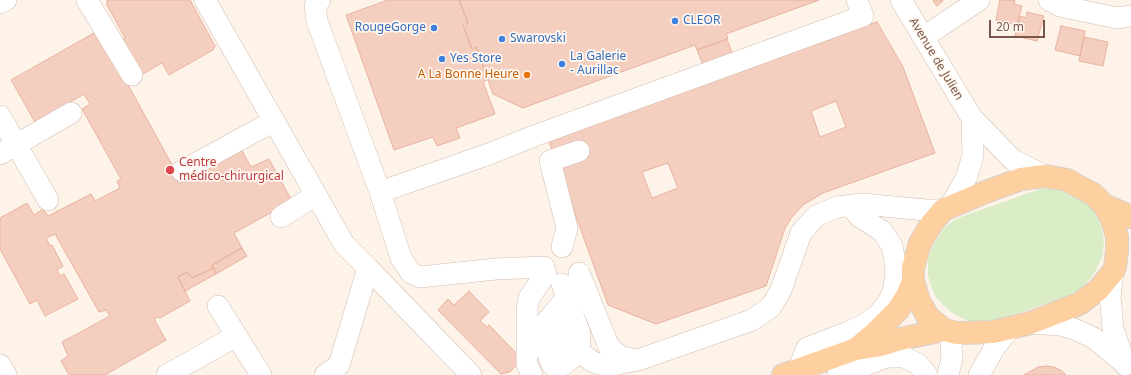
<!DOCTYPE html>
<meta charset="utf-8">
<style>
body{margin:0}
#map{position:relative;width:1131px;height:375px;overflow:hidden;background:#fdf3e9;font-family:"Noto Sans",sans-serif}
canvas{display:block}
.scale{position:absolute;left:989px;top:20px;width:56px;height:18px;box-sizing:border-box;border:2px solid #7a564a;border-top:0;padding-left:5px;font-size:12px;line-height:14px;white-space:nowrap;color:#7a564a;-webkit-text-stroke:3px #fff8f0;paint-order:stroke}
</style>
<div id="map">
<canvas width="1131" height="375"></canvas>
<div class="scale">20 m</div>
</div>
<script>
const ctx = document.querySelector('canvas').getContext('2d');
ctx.lineJoin = 'round';
function paint(path, color) {
  ctx.fillStyle = color;
  ctx.fill(path, 'evenodd');
}
function toPath(rows) {
  const path = new Path2D();
  for (const r of rows) {
    path.moveTo(r[0], r[1]);
    for (let i = 2; i < r.length; i += 2) path.lineTo(r[i], r[i + 1]);
  }
  return path;
}
function stroke(path, color, width, dash) {
  ctx.strokeStyle = color;
  ctx.lineWidth = width;
  ctx.lineCap = dash ? 'butt' : 'round';
  ctx.setLineDash(dash || []);
  ctx.stroke(path);
}
function write(font, color, halo, rows, align = 'center') {
  ctx.font = font + ' "Noto Sans",sans-serif';
  ctx.lineWidth = 3.5;
  ctx.setLineDash([]);
  ctx.textBaseline = 'middle';
  ctx.strokeStyle = halo;
  ctx.fillStyle = color;
  for (const [text, x, y, turn = 0] of rows) {
    ctx.save();
    ctx.translate(x, y);
    ctx.rotate((+turn || 0) * Math.PI / 180);
    ctx.textAlign = isNaN(turn) ? turn : align;
    if (halo) ctx.strokeText(text, 0, 0);
    ctx.fillText(text, 0, 0);
    ctx.restore();
  }
}
const green = toPath([
 [1053,188,1071,193,1084,201,1095,212,1101,225,1104,242,1102,258,1095,272,1086,284,1078,291,1068,296,994,322,981,323,966,320,954,314,944,306,935,296,931,286,928,275,928,260,931,249,944,228,956,219,969,214,1040,189]
]);
const building = toPath([
 [107,0,190,0,215,46,213,50,169,75,162,63,127,83,176,172,174,175,179,184,241,149,251,167,269,159,292,201,234,233,242,248,212,265,214,268,192,278,187,272,178,277,190,301,160,318,158,317,154,319,166,340,105,375,69,375,61,361,68,356,62,342,110,316,106,310,99,312,55,234,46,238,50,246,52,245,63,266,57,270,60,276,64,274,78,299,45,316,37,300,30,304,0,249,0,218,27,203,34,215,43,209,48,216,91,194,95,201,120,188,117,181,121,179,82,109,90,104,84,94,35,122,11,80,101,29,110,47,125,38,107,5,107,0],
 [388,0,459,0,468,23,464,28,472,49,476,47,488,79,483,82,495,114,456,128,460,138,437,146,433,137,394,150,346,15,388,0],
 [459,0,819,0,726,34,728,39,713,44,697,50,695,45,523,108,493,94,476,47,472,49,464,28,463,25,468,23,459,0],
 [935,0,942,0,943,1,937,6,933,1,935,0],
 [1000,0,1015,0,1014,4,1022,6,1017,25,996,20,1000,0],
 [1027,12,1044,16,1037,41,1015,36,1020,16,1026,18,1027,12],
 [877,22,903,67,935,153,823,193,803,205,792,217,785,228,766,286,656,324,608,305,547,136,737,67,877,22],
 [836,101,846,127,820,137,811,111,836,101],
 [668,163,678,188,652,198,642,172,668,163],
 [1061,26,1085,31,1080,56,1055,50,1061,26],
 [1084,37,1108,42,1103,66,1079,61,1084,37],
 [727,39,737,67,708,78,697,50,727,39],
 [242,248,247,256,216,274,212,265,242,248],
 [214,268,216,274,185,291,178,277,187,272,192,278,214,268],
 [469,291,489,312,480,321,487,327,489,325,522,359,510,372,501,374,438,310,448,299,454,305,469,291],
 [1047,366,1054,367,1062,371,1066,375,1024,375,1038,367,1047,366]
]);
const minor = toPath([
 [87,0,132,75],
 [205,0,344,244,368,268],
 [320,0,315,6,317,21,380,192,401,258,411,273,420,277,496,269,544,267],
 [901,0,972,118,1013,160,1045,176],
 [1049,0,1060,6,1117,18,1131,16],
 [0,3,6,0],
 [924,37,979,0],
 [0,116,48,200],
 [0,154,71,113],
 [182,171,274,121],
 [380,192,489,154,534,136,863,16,857,0],
 [950,207,967,176,973,155,972,118],
 [281,217,316,195],
 [562,247,567,228,550,161,579,151],
 [1113,272,1110,296,1113,328,1125,365],
 [579,273,609,347,621,357,638,360,752,320,771,307,781,290,801,233,816,216,837,207,862,204,926,210,943,210],
 [562,284,580,334,579,352,593,362,607,366,638,360],
 [567,297,540,330,551,363,554,366,563,365,579,352],
 [218,306,261,375],
 [553,315,565,348,567,351,579,352],
 [1030,323,1060,325,1074,329,1094,338,1125,364],
 [0,365,6,375],
 [798,370,807,348,851,331,865,324,878,315,889,301,894,288,896,268,892,246,882,231,860,217,850,206],
 [167,375,236,336],
 [325,375,339,365,368,268,471,375],
 [532,375,527,364,527,309,529,298,546,273],
 [838,375,887,357,904,357,918,364,927,375],
 [948,375,952,358,950,332],
 [979,375,995,347,1010,328]
]);
const major = toPath([
 [1104,205,1112,219,1117,237,1117,251,1115,267,1113,272,1098,290,1079,304,1030,323,1010,328,993,332,957,333,944,330,937,324,928,317,919,301,913,281,913,268,920,243,932,223,943,210,983,193,1021,179,1045,176,1067,180,1093,194,1104,205,1131,217],
 [857,348,874,334,898,310,907,296,913,281],
 [783,375,856,349,881,345,900,339,944,330]
]);
const markers = [
 [675,21,4,"#3f7fe0"],
 [434,28,4,"#3f7fe0"],
 [502,39,4,"#3f7fe0"],
 [442,59,4,"#3f7fe0"],
 [562,64,4,"#3f7fe0"],
 [527,75,4,"#e8710a"],
 [170,170,5,"#e0444e"]
];
const shopNames = [
 ["CLEOR",683,21],
 ["RougeGorge",426,28,"right"],
 ["Swarovski",510,39],
 ["La Galerie",570,57],
 ["- Aurillac",570,71],
 ["Yes Store",450,59]
];
const streetNames = [
 ["Avenue de Julien",936,59,59]
];
const foodNames = [
 ["A La Bonne Heure",519,75]
];
const healthNames = [
 ["Centre",179,163],
 ["médico-chirurgical",179,177]
];
paint(green, '#daedc6');
paint(building, '#f4cebf');
stroke(building, '#e8b29e', 1);
stroke(minor, '#d3bcb0', 22);
stroke(major, '#dad0cc', 24);
stroke(minor, '#fff', 21);
stroke(major, '#fed09f', 22);
for (const [x, y, r, color] of markers) {
  const dot = new Path2D();
  dot.arc(x, y, r, 0, 2 * Math.PI);
  ctx.fillStyle = color;
  ctx.fill(dot);
  stroke(dot, '#fff8f0', 1.5);
}
write('12px', '#366cbe', '#fff8f0', shopNames, 'left');
write('12px', '#7a564a', '#fff8f0', streetNames);
write('12px', '#c56008', '#fff8f0', foodNames, 'right');
write('12px', '#be3a42', '#fff8f0', healthNames, 'left');
</script>
